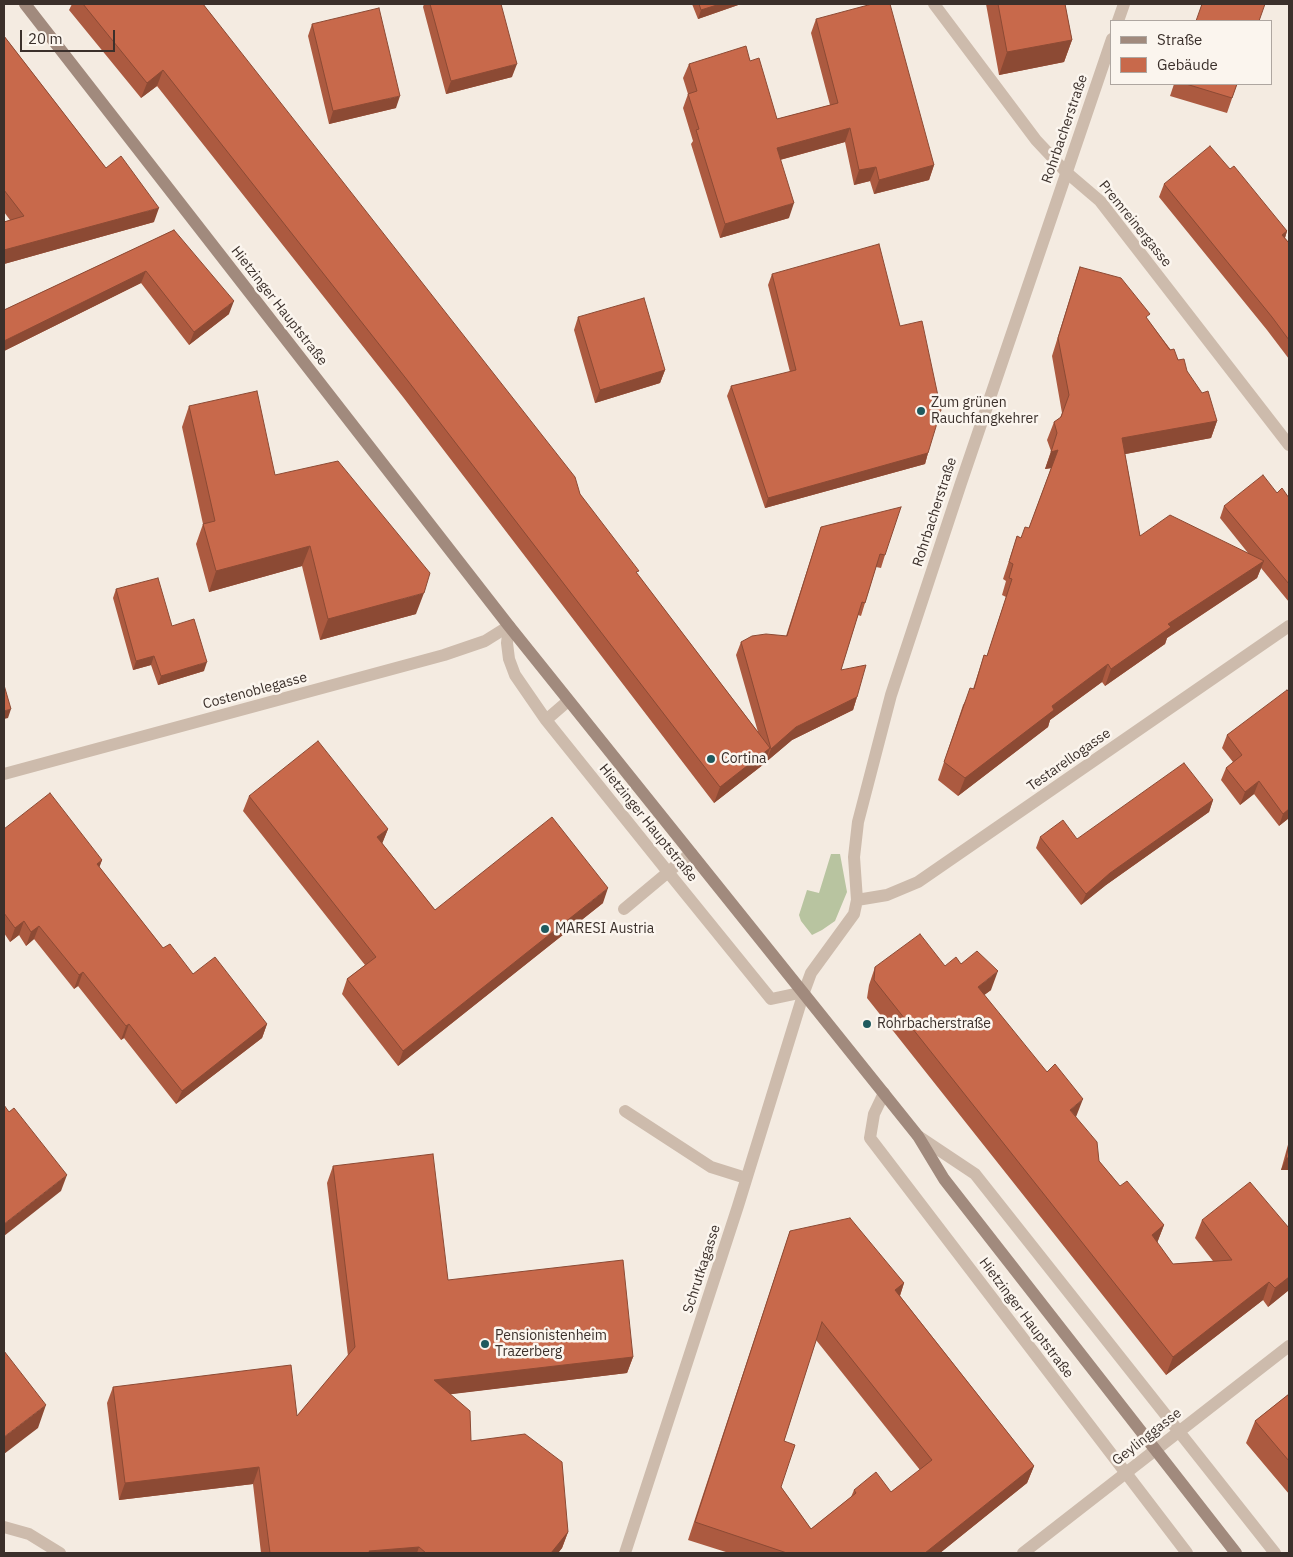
<!DOCTYPE html>
<meta charset="utf-8">
<style>
body{margin:0}
#map{position:relative;width:1293px;height:1557px;overflow:hidden;background:#f4ebe1;font-family:"IBM Plex Sans",sans-serif}
canvas{display:block}
.frame{position:absolute;inset:0;border:5px solid #3b302b;pointer-events:none}
.legend{position:absolute;left:1110px;top:20px;width:162px;height:65px;box-sizing:border-box;background:#fbf5ee;border:1px solid #aea6a0;margin:0;padding:6px 9px;list-style:none;font-size:15px;color:#3b302b}
.legend li{display:flex;align-items:center;gap:10px;height:25px}
.legend b{width:25px;border:1px solid #aea6a0}
.scale{position:absolute;left:20px;top:30px;width:95px;height:22px;box-sizing:border-box;border:2px solid #3b302b;border-top:0;padding-left:6px;font-size:15px;line-height:18px;white-space:nowrap;color:#3b302b;-webkit-text-stroke:4px #fbf5ee;paint-order:stroke}
</style>
<div id="map">
<canvas width="1293" height="1557"></canvas>
<div class="frame"></div>
<ul class="legend">
<li><b style="height:6px;background:#a18a7d"></b>Straße</li>
<li><b style="height:14px;background:#c8694b"></b>Gebäude</li>
</ul>
<div class="scale">20 m</div>
</div>
<script>
const ctx = document.querySelector('canvas').getContext('2d');
ctx.lineJoin = 'round';
function paint(path, color) {
  ctx.fillStyle = color;
  ctx.fill(path, 'evenodd');
}
function toPath(rows) {
  const path = new Path2D();
  for (const r of rows) {
    path.moveTo(r[0], r[1]);
    for (let i = 2; i < r.length; i += 2) path.lineTo(r[i], r[i + 1]);
  }
  return path;
}
function stroke(path, color, width, dash) {
  ctx.strokeStyle = color;
  ctx.lineWidth = width;
  ctx.lineCap = dash ? 'butt' : 'round';
  ctx.setLineDash(dash || []);
  ctx.stroke(path);
}
function write(font, color, halo, rows, align = 'center') {
  ctx.font = font + ' "IBM Plex Sans",sans-serif';
  ctx.lineWidth = 5;
  ctx.setLineDash([]);
  ctx.textBaseline = 'middle';
  ctx.strokeStyle = halo;
  ctx.fillStyle = color;
  for (const [text, x, y, turn = 0] of rows) {
    ctx.save();
    ctx.translate(x, y);
    ctx.rotate((+turn || 0) * Math.PI / 180);
    ctx.textAlign = isNaN(turn) ? turn : align;
    if (halo) ctx.strokeText(text, 0, 0);
    ctx.fillText(text, 0, 0);
    ctx.restore();
  }
}
const green = toPath([
 [831,854,840,854,847,892,835,921,822,930,812,935,801,921,799,915,807,890,819,893]
]);
const service = toPath([
 [509,626,507,643,509,659,515,675,546,720,668,872,771,999,804,992],
 [546,720,568,701],
 [624,909,691,853],
 [884,1093,874,1114,870,1138,1187,1553],
 [625,1111,711,1167,746,1178],
 [918,1136,975,1174,1275,1553],
 [4,1527,29,1534,60,1553]
]);
const minor = toPath([
 [934,4,1036,140,1066,172,1100,201,1289,445],
 [4,774,444,655,485,641,509,626],
 [1023,1553,1289,1346]
]);
const tertiary = toPath([
 [1118,21,1124,4],
 [857,900,887,895,918,882,1289,626],
 [625,1553,738,1206,804,992,811,973,854,914,857,900,854,857,858,822,891,695,961,483,1112,39]
]);
const secondary = toPath([
 [25,4,509,626,918,1136,944,1179,1236,1553]
]);
const wall = toPath([
 [72,4,203,4,580,494,638,575,758,732,736,655,741,642,786,636,821,527,885,555,881,568,876,567,861,616,858,615,841,670,857,697,853,710,792,740,766,762,766,760,764,764,714,803,403,397,157,86,141,98,69,10],
 [424,4,501,4,512,77,446,94,423,7],
 [692,4,741,4,698,19],
 [986,4,1065,4,1072,40,1064,62,999,75],
 [816,19,934,165,929,180,874,194,870,181,854,185,845,142,780,160,789,218,720,238,691,144,693,141,683,108,688,94,683,78,689,64,750,61,777,119,830,105,811,33],
 [312,24,396,108,329,124,308,36],
 [4,36,106,168,154,222,4,264,4,222,10,220,4,212],
 [1174,84,1237,84,1227,113,1170,96],
 [1230,169,1287,231,1285,238,1289,243,1289,359,1267,330,1159,197,1164,184],
 [174,230,229,314,189,345,141,283,4,351,4,310],
 [1080,267,1148,320,1187,371,1217,421,1211,438,1125,454,1140,536,1248,553,1220,518,1224,506,1277,493,1289,498,1289,602,1261,568,1257,578,1167,638,1165,644,1105,686,1102,682,1050,720,1048,727,958,796,938,780,963,705,973,689,984,655,987,656,1006,597,1002,595,1006,581,1003,579,1017,536,1021,538,1029,528,1051,468,1045,469,1051,451,1047,440,1054,422,1060,418,1062,413,1052,356,1074,285],
 [772,274,928,453,925,464,765,508,727,396,731,386,790,372,768,285],
 [578,317,665,370,660,383,595,403,574,330],
 [189,406,275,475,416,614,320,640,302,566,209,592,196,544,203,524,182,427],
 [116,589,172,626,204,671,158,685,151,665,133,670,113,598],
 [1289,692,1289,818,1279,826,1254,794,1240,805,1221,780,1226,768,1233,762,1222,748,1227,735],
 [249,796,388,829,382,843,435,910,603,903,398,1066,342,994,347,979,365,965,243,811],
 [1213,800,1209,812,1106,885,1081,905,1036,848,1040,837,1077,839],
 [4,829,102,860,99,867,163,948,193,974,267,1024,262,1038,176,1104,124,1038,121,1040,78,986,74,989,34,939,26,946,19,935,10,942,4,933],
 [961,964,991,990,984,995,1076,1117,1099,1161,1120,1186,1164,1225,1157,1243,1173,1264,1213,1261,1195,1238,1202,1220,1289,1290,1268,1307,1263,1300,1166,1375,867,998,869,985,875,967,945,966],
 [1289,1141,1289,1170,1281,1170],
 [333,1166,448,1280,633,1357,627,1373,450,1394,471,1441,568,1532,562,1548,558,1553,261,1553,253,1484,119,1500,107,1403,113,1387,297,1416,348,1356,327,1183],
 [790,1231,904,1283,900,1296,1034,1466,1027,1483,940,1553,729,1553,688,1540],
 [816,1340,920,1470,891,1492,854,1490,851,1497,811,1529,781,1487,784,1441],
 [1289,1394,1289,1494,1246,1443,1255,1421]
]);
const shadedWall = toPath([
 [720,4,741,4,698,19,701,10],
 [1072,40,1064,62,999,75,1007,52],
 [517,64,512,77,446,94,451,81],
 [163,70,157,86,141,98,147,83],
 [400,96,396,108,329,124,333,111],
 [850,128,845,142,772,162,777,148],
 [934,165,929,180,874,194,879,180],
 [876,167,870,181,854,185,859,170],
 [794,203,789,218,720,238,725,224],
 [159,208,154,222,4,264,4,250],
 [1287,231,1283,244,1282,235],
 [146,271,141,283,4,351,4,341],
 [234,301,229,314,189,345,194,332],
 [665,370,660,383,595,403,600,390],
 [1217,421,1211,438,1115,456,1122,438],
 [1058,450,1052,468,1045,469,1051,452],
 [928,453,925,464,765,508,768,498],
 [310,546,302,566,209,592,216,571],
 [1264,561,1257,578,1167,638,1165,644,1105,686,1111,669,1168,624],
 [424,593,416,614,320,640,328,619],
 [154,656,151,665,133,670,136,661],
 [207,662,204,671,158,685,161,676],
 [1108,664,1102,682,1050,720,1048,727,958,796,965,778,1052,706],
 [857,697,853,710,792,740,766,762,771,749,796,727],
 [11,709,8,718,4,719,4,711],
 [770,748,764,764,714,803,720,787],
 [1259,781,1254,794,1240,805,1245,792],
 [1213,800,1209,812,1106,885,1081,905,1086,894,1110,873],
 [1289,809,1289,818,1279,826,1283,814],
 [388,829,382,844,377,837],
 [102,860,97,874,97,864],
 [608,888,603,903,398,1066,403,1051],
 [24,921,19,935,10,942,15,928],
 [39,926,34,939,26,946,31,932],
 [998,971,991,990,971,1005,978,987],
 [83,972,78,986,74,989,79,975],
 [129,1024,124,1038,121,1040,126,1026],
 [267,1024,262,1038,176,1104,182,1091],
 [1083,1099,1076,1117,1070,1110],
 [1286,1158,1289,1158,1289,1170,1281,1170],
 [67,1175,61,1191,4,1236,4,1224],
 [1164,1225,1157,1243,1152,1235],
 [1289,1276,1289,1290,1268,1307,1275,1288],
 [1269,1282,1263,1300,1166,1375,1173,1357],
 [904,1283,898,1301,895,1290],
 [633,1357,627,1373,428,1397,434,1380],
 [46,1405,38,1428,4,1454,4,1437],
 [1034,1466,1027,1483,940,1553,925,1553],
 [259,1467,253,1484,119,1500,125,1483],
 [568,1532,562,1548,558,1553,551,1553],
 [419,1547,417,1553,368,1553,369,1551]
]);
const building = toPath([
 [83,4,203,4,575,477,580,494,639,571,636,572,770,748,720,787,408,381,163,70,147,83,83,4],
 [430,4,501,4,517,64,451,81,430,4],
 [699,4,720,4,701,10,699,4],
 [872,4,890,4,934,165,879,180,876,167,859,170,850,128,777,148,794,203,725,224,696,130,699,129,688,94,697,91,689,64,746,46,750,61,759,58,777,119,838,103,816,19,872,4],
 [998,4,1065,4,1072,40,1007,52,998,4],
 [1202,4,1265,4,1259,21,1196,21,1202,4],
 [379,8,400,96,333,111,312,24,379,8],
 [4,36,106,168,121,156,159,208,4,250,4,222,24,216,4,190,4,36],
 [1186,84,1237,84,1232,98,1186,84],
 [1210,146,1230,169,1234,166,1287,231,1282,235,1289,243,1289,340,1272,317,1164,184,1210,146],
 [174,230,234,301,194,332,146,271,4,341,4,310,174,230],
 [879,244,900,326,922,321,941,410,928,453,768,498,731,386,796,370,772,274,879,244],
 [1080,267,1121,278,1150,314,1146,317,1170,350,1174,349,1178,360,1184,359,1187,371,1202,393,1208,391,1217,421,1122,438,1140,536,1170,515,1264,561,1168,624,1171,627,1111,669,1108,664,1052,706,1054,710,965,778,944,762,970,688,974,689,984,655,987,656,1012,579,1009,578,1013,564,1009,562,1017,536,1021,538,1025,527,1029,528,1058,450,1051,452,1057,433,1054,422,1061,417,1069,395,1058,338,1080,267],
 [644,298,665,370,600,390,578,317,644,298],
 [257,391,275,475,338,461,430,573,424,593,328,619,310,546,216,571,203,524,215,521,189,406,257,391],
 [1263,475,1277,493,1282,488,1289,498,1289,584,1224,506,1263,475],
 [901,507,885,555,880,554,865,603,862,602,841,670,866,665,857,697,796,727,771,749,741,642,752,636,766,634,787,636,821,527,901,507],
 [158,578,172,626,194,619,207,662,161,676,154,656,136,661,116,589,158,578],
 [4,685,11,709,4,711,4,685],
 [1287,690,1289,692,1289,809,1283,814,1259,781,1245,792,1226,768,1242,755,1227,735,1287,690],
 [318,741,388,829,377,837,435,910,552,817,608,888,403,1051,347,979,376,957,249,796,318,741],
 [1184,763,1213,800,1110,873,1086,894,1040,837,1063,820,1077,839,1184,763],
 [50,793,102,860,97,864,163,948,170,944,193,974,215,957,267,1024,182,1091,129,1024,126,1026,83,972,79,975,39,926,31,932,24,921,15,928,4,913,4,829,50,793],
 [920,934,945,966,956,957,961,964,977,951,998,971,978,987,1047,1072,1055,1064,1083,1099,1070,1110,1097,1142,1099,1161,1120,1186,1127,1181,1164,1225,1152,1235,1173,1264,1232,1260,1202,1220,1250,1182,1289,1228,1289,1277,1275,1288,1269,1282,1173,1357,874,980,875,967,920,934],
 [4,1105,9,1112,14,1108,67,1175,4,1224,4,1105],
 [1289,1144,1289,1158,1286,1158,1289,1144],
 [433,1154,448,1280,623,1260,633,1357,434,1380,470,1411,471,1441,525,1434,562,1462,568,1532,551,1553,426,1553,419,1547,369,1551,370,1553,270,1553,259,1467,125,1483,113,1387,291,1365,297,1416,355,1347,333,1166,433,1154],
 [850,1218,904,1283,895,1290,1034,1466,925,1553,787,1553,695,1522,790,1231,850,1218],
 [822,1322,932,1460,891,1492,876,1472,854,1490,856,1493,811,1529,781,1487,795,1445,784,1441,822,1322],
 [4,1351,46,1405,4,1437,4,1351],
 [1289,1394,1289,1461,1255,1421,1289,1394]
]);
const markers = [
 [921,411,5,"#1f5a5e"],
 [711,759,5,"#1f5a5e"],
 [545,929,5,"#1f5a5e"],
 [867,1024,5,"#1f5a5e"],
 [485,1344,5,"#1f5a5e"]
];
const streetNames = [
 ["Rohrbacherstraße",1065,129,-71],
 ["Premreinergasse",1135,224,51],
 ["Hietzinger Hauptstraße",279,306,52],
 ["Rohrbacherstraße",935,512,-72],
 ["Costenoblegasse",255,691,-15],
 ["Testarellogasse",1069,760,-35],
 ["Hietzinger Hauptstraße",648,823,51],
 ["Schrutkagasse",702,1269,-72],
 ["Hietzinger Hauptstraße",1026,1318,53],
 ["Geylinggasse",1147,1437,-38]
];
const poiNames = [
 ["Zum grünen",931,403],
 ["Rauchfangkehrer",931,419],
 ["Cortina",721,759],
 ["MARESI Austria",555,929],
 ["Rohrbacherstraße",877,1024],
 ["Pensionistenheim",495,1336],
 ["Trazerberg",495,1352]
];
paint(green, '#b8c4a0');
stroke(service, '#cdbbac', 12);
stroke(minor, '#cdbbac', 12);
stroke(tertiary, '#cdbbac', 12);
stroke(secondary, '#a18a7d', 12);
paint(wall, '#ac5a40');
paint(shadedWall, '#8c4a34');
paint(building, '#c8694b');
stroke(building, '#8c4a34', 1);
for (const [x, y, r, color] of markers) {
  const dot = new Path2D();
  dot.arc(x, y, r, 0, 2 * Math.PI);
  ctx.fillStyle = color;
  ctx.fill(dot);
  stroke(dot, '#fbf5ee', 2);
}
write('14px', '#3b302b', '#fbf5ee', streetNames);
write('14px', '#3b302b', '#fbf5ee', poiNames, 'left');
</script>
